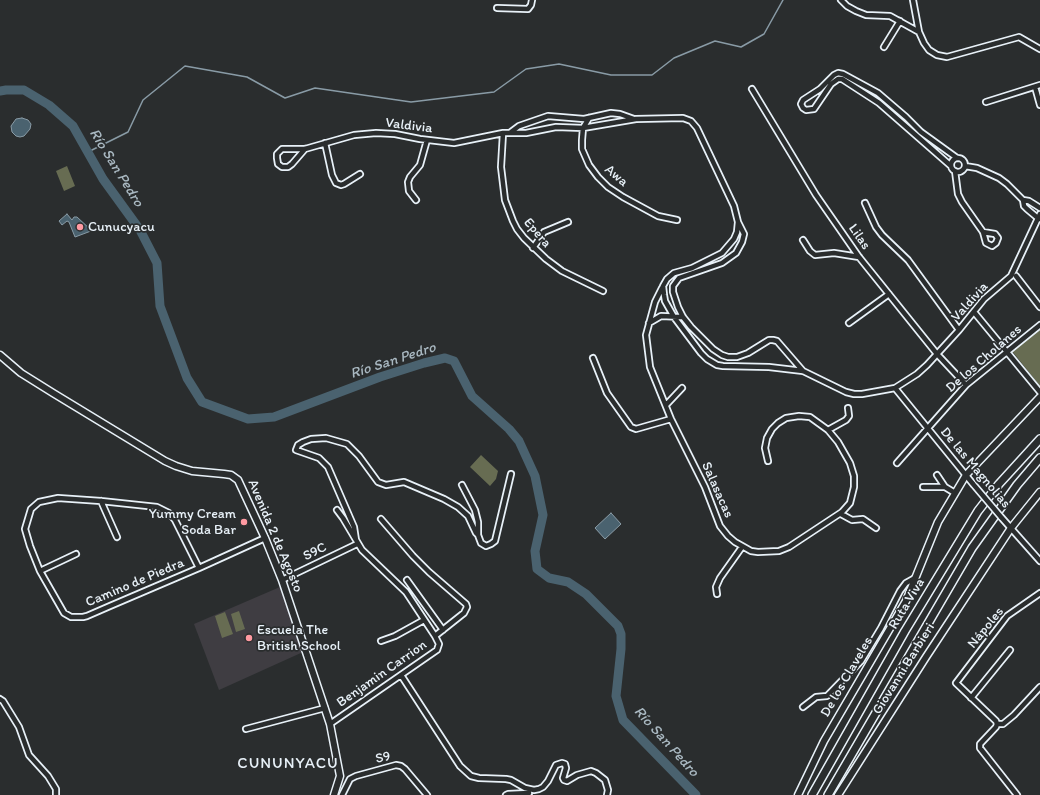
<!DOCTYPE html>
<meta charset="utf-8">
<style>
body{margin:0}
canvas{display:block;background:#2a2d2e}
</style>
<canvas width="1040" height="795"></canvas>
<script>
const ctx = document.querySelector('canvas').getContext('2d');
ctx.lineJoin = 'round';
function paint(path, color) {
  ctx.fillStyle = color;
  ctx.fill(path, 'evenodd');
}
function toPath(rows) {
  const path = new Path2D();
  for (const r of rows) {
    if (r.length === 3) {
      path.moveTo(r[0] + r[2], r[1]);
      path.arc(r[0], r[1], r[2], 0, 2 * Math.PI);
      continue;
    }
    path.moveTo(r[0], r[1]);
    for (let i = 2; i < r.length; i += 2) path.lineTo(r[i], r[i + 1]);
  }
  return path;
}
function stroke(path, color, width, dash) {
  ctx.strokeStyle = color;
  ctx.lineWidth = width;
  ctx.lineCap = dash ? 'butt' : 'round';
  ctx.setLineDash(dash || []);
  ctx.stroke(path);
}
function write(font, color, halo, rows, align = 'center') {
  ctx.font = font + ' Itim,sans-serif';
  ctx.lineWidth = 3.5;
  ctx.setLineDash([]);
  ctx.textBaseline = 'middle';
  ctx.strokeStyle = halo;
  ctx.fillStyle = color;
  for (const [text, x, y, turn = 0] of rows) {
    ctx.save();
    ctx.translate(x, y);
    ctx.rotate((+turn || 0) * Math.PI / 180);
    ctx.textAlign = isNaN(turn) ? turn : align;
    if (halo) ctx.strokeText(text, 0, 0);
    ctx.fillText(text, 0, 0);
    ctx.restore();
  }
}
const built = toPath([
 [280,587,303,652,219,690,194,624]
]);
const green = toPath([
 [67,166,75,186,64,191,56,171],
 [1040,328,1040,386,1012,351],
 [481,455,498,471,496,479,490,486,470,467],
 [239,611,245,629,236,632,231,614],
 [225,612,233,634,222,638,215,616]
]);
const water = toPath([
 [22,118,28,120,31,124,30,129,24,136,20,137,16,136,12,132,11,126,16,119,22,118],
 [67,214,72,220,74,217,77,217,91,230,91,231,75,237,69,222,67,221,62,225,59,221,67,214],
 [611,513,621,524,605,539,595,528,611,513]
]);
const stream = toPath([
 [88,152,128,132,143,100,185,66,247,77,285,98,315,88,411,102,494,92,526,69,559,64,611,75,652,75,674,58,715,41,741,47,764,34,783,0]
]);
const river = toPath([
 [0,91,6,90,24,90,49,105,73,126,103,179,140,230,157,263,160,306,187,378,202,402,248,419,274,417,380,377,424,363,445,358,454,361,472,396,509,429,519,441,535,476,543,515,535,551,537,569,549,578,568,582,586,594,618,626,621,634,621,649,616,696,623,720,696,795]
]);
const minor = toPath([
 [841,0,847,6,856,11,866,15,890,16,919,32],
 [913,0,919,32,924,43,929,50,937,55,947,57,1019,37,1040,49],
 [497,8,528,9,531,5,532,0],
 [884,47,900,21],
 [1035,87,1040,105],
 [752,89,816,195,859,257,937,354,966,385],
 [986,102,1040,85],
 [589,118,583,128,582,140,582,149,589,165,598,177,608,187,623,197,658,216,677,220],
 [511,132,519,126,548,116,584,119,611,113,620,114,634,119],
 [503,133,501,167,505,200,513,221,517,229,524,238,546,259,562,271,603,291],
 [325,143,332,175,336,183,341,185,344,184,360,174],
 [305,149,292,164,288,167,282,167,278,164,277,158,277,154,282,149,305,149,354,135,376,133,395,134,420,139,454,143,503,133,526,133,556,127,583,128,636,119,683,118,691,121,697,128,734,206,738,222,737,232,734,239,722,253,692,268,674,273,667,279,663,286,664,295,665,301,674,317,701,353,707,359,717,365,723,366,769,367,803,371,846,392,854,394,862,394,895,388,917,374,927,365,959,330,984,299,1011,276,1040,214],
 [958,165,7],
 [951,166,879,103,842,79,838,79,831,84,814,109,806,110,803,108,801,104,803,100,820,89,834,75,838,73,843,74,878,93,906,117,921,132,957,158],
 [965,166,977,168,999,178,1007,184,1023,200,1024,206,1027,209,1039,219],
 [955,171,958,194,962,202,983,232,986,243,992,246,996,243,998,238,995,234,983,232],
 [416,200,409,191,408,182,410,177,420,165,427,140],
 [1023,200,1029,201,1040,208],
 [865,203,876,227,882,235,908,260,959,330],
 [738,222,744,234,742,242,736,253,722,263,679,278,673,286,673,292,678,307,683,317,691,327,713,349,722,355,728,357,737,357,748,353,769,340,773,340,777,341,803,371],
 [803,240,810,251,815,255,834,253,859,257],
 [533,248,544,232,568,222],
 [1016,276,1040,307],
 [662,288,655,302,646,335,650,367,671,419,705,487,720,526,728,536,735,542,751,551,758,552,779,551,789,547,842,512,850,503,854,487,854,476,850,463,838,442,828,430,810,417,799,416,786,418,778,423,772,429,767,438,765,448,768,461],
 [974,312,1040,392],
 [649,323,661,316,683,317],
 [849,323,889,294],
 [593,358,607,393,631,427,636,429,671,419],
 [895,388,973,484],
 [666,405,682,388],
 [828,430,846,420,849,416,848,408],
 [897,463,966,385,1040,325],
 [937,475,945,487],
 [923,487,945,487,955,493],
 [101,501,117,537],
 [841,514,852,520,863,519,876,528],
 [1001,517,1040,561],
 [381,519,413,556,429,572,466,604,467,607,464,613,435,636],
 [478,535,481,543,486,546,491,544,495,541,511,474],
 [356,540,354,527,328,467,319,458,296,450,298,445,303,442,311,439,326,438,347,444,359,456,378,482,386,485,404,482,444,499,458,507,468,516,476,533,478,535,478,522,475,510,462,485],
 [199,568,175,520,169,513,157,507,101,501,58,498,39,502,31,509,25,529,30,546,40,571,64,613,71,617,83,617,87,616,110,606,199,568,265,538],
 [40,571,76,554],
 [282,580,357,544],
 [407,580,443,630],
 [717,594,716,587,720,578,742,547],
 [381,641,395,636,424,620],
 [401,675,460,766,471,776,479,778,506,779,511,780,525,788,534,790,539,789,543,787,548,781,556,765,562,763,565,764,566,768,563,778,564,780,567,781,577,775,591,771,596,773,605,780,608,790,607,795],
 [971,698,1010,650],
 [0,699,3,701,19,727,29,755,48,776,56,789,56,795],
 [803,707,816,697,827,696,861,661,881,628,900,591,906,583,915,578],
 [330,724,437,650,439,644,435,636,406,592,362,550,343,518,337,510],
 [997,724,1003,724,1014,715,1040,687],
 [246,729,325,708],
 [342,795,350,779,356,776,396,765,401,766,405,769,427,795],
 [506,795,508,794,529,793],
 [1017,795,980,748,980,744,996,727,997,724,996,721,956,683,1007,616,1040,593]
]);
const secondary = toPath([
 [0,355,21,373,53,393,165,461,176,466,192,471,224,474,231,475,238,480,265,538,282,580,330,724,340,776,334,795],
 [798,795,824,741,906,601,938,522,966,475,1040,397],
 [838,795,926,657,1011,528,1040,492]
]);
const trunk = toPath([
 [812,795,905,631,978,511,999,484,1040,439],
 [828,795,972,548,1017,485,1040,458]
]);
const minorBridge = toPath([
 [973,484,1001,517]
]);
const markers = [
 [80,227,4,"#ff9aa2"],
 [244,522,4,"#ff9aa2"],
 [249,638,4,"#ff9aa2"]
];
const streetNames = [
 ["Valdivia",409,126,7],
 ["Awa",616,176,40],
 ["Epera",537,233,49],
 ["Lilas",859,237,55],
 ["Valdivia",970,302,-48],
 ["De los Cholanes",984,359,-41],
 ["De las Magnolias",975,468,50],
 ["Salasacas",717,490,66],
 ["Avenida 2 de Agosto",275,536,67],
 ["S9C",315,552,-26],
 ["Camino de Piedra",135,583,-23],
 ["Ruta Viva",907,604,-59],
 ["Nápoles",986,628,-51],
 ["Giovanni Barbieri",904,669,-58],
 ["Benjamin Carrion",382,674,-35],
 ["De los Claveles",847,677,-60],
 ["S9",383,758,-13]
];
const poiNames = [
 ["Cunucyacu",88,227],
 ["Yummy Cream",236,514,"right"],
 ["Soda Bar",236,530,"right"],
 ["Escuela The",257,630],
 ["British School",257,646]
];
const waterNames = [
 ["Río San Pedro",116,168,58],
 ["Río San Pedro",393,361,-18],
 ["Río San Pedro",666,742,48]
];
const quarterNames = [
 ["CUNUNYACU",288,764]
];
paint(built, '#3f3d42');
paint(green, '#676c52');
paint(water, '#4a626f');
stroke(water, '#899ba6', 1);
stroke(stream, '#899ba6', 1.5);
stroke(river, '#4a626f', 9);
stroke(minor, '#e8f1f8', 8);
stroke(secondary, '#e8f1f8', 9);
stroke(trunk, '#e8f1f8', 10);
stroke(minor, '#2a2d2e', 4.5);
stroke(secondary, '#2a2d2e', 6);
stroke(trunk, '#2a2d2e', 7);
stroke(minorBridge, '#e8f1f8', 8, []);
stroke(minorBridge, '#2a2d2e', 4.5);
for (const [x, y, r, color] of markers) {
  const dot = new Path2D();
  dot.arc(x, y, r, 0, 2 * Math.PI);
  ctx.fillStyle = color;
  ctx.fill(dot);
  stroke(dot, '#2a2d2e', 1.5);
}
write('14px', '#e8f1f8', '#2a2d2e', streetNames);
write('14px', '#e8f1f8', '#2a2d2e', poiNames, 'left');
write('italic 15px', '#a9b8c1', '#2a2d2e', waterNames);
ctx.letterSpacing = '1px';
write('16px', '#e8f1f8', '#2a2d2e', quarterNames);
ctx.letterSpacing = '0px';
</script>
